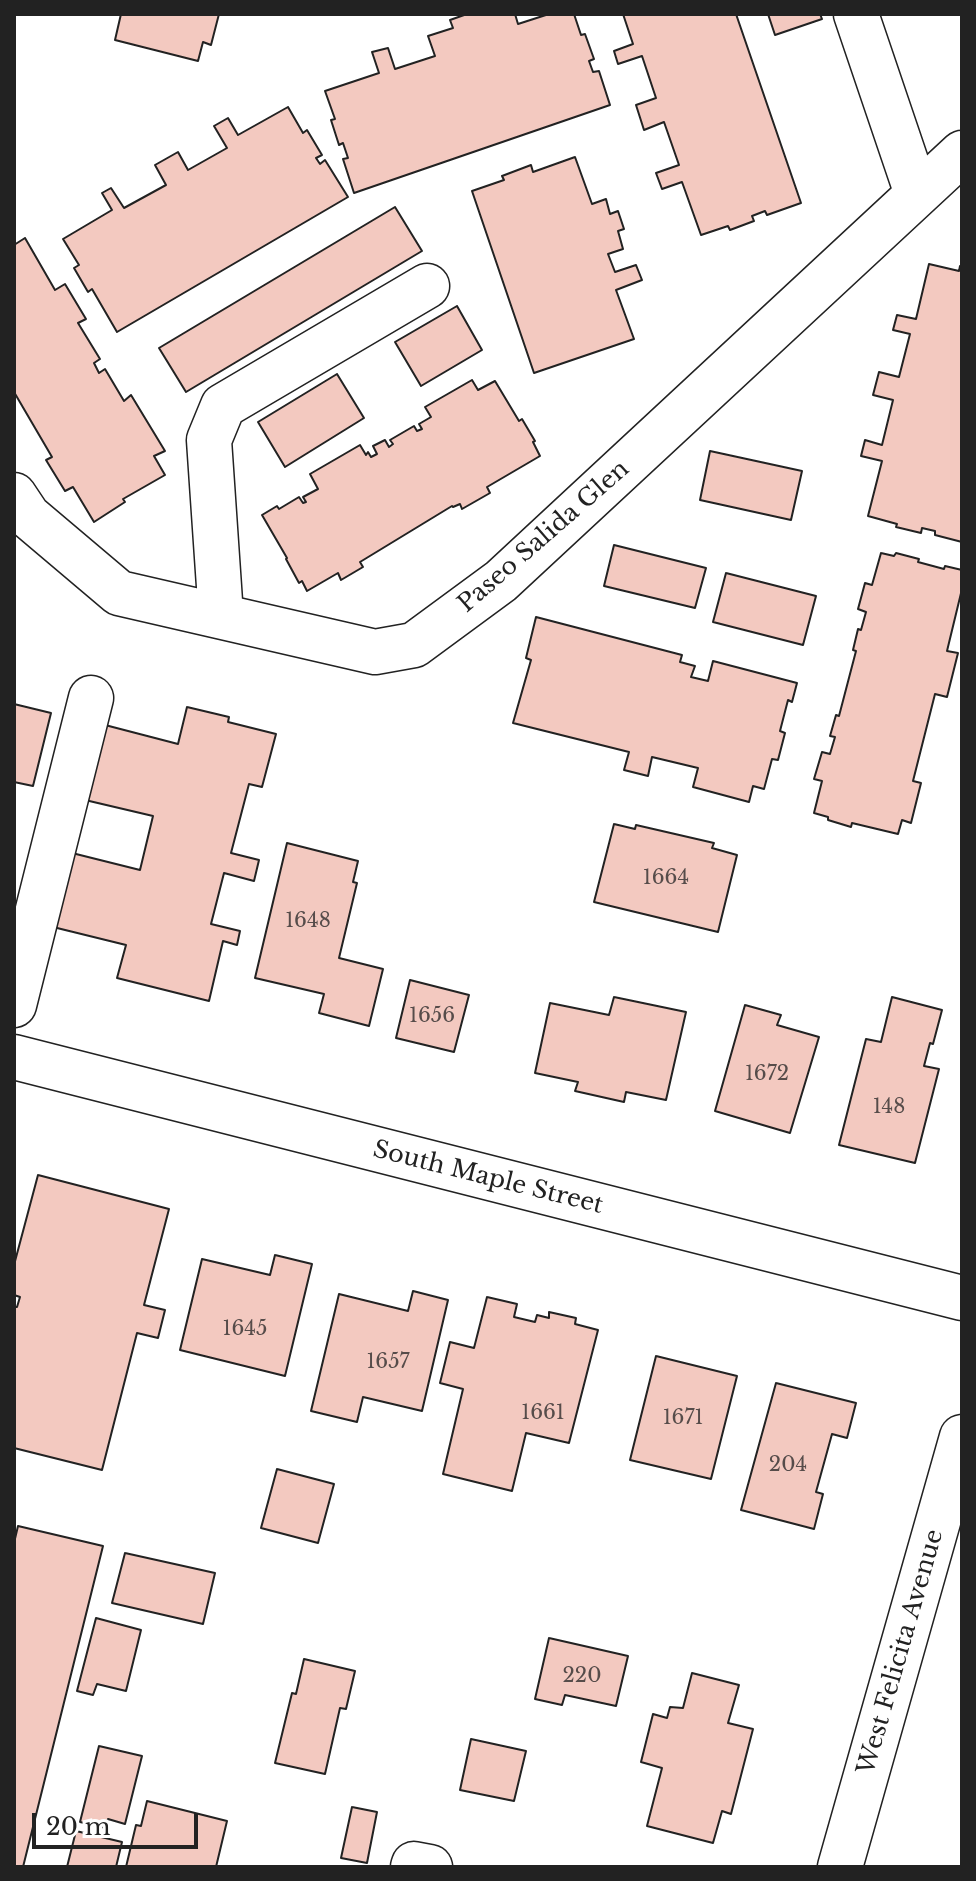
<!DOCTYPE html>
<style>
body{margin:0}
#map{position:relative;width:976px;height:1881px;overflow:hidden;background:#fff;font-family:"Libre Baskerville",serif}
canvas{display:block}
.frame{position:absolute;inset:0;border:16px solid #222;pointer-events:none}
.scale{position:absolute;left:32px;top:1813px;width:166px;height:36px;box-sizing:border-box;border:4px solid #222;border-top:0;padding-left:10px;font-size:24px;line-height:28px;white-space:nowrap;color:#222;-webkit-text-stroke:6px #fff;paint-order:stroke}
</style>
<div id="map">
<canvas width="976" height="1881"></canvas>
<div class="frame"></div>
<div class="scale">20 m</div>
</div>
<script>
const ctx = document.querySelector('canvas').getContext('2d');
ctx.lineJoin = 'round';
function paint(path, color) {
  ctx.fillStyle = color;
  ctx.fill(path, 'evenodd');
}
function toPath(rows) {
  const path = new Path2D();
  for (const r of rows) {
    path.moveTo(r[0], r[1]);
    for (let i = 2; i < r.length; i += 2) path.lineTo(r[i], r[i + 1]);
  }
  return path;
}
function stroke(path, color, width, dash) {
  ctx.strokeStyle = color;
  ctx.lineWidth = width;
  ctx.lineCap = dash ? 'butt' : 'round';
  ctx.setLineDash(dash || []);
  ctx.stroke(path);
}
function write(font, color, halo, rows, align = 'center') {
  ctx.font = font + ' "Libre Baskerville",serif';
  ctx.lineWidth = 6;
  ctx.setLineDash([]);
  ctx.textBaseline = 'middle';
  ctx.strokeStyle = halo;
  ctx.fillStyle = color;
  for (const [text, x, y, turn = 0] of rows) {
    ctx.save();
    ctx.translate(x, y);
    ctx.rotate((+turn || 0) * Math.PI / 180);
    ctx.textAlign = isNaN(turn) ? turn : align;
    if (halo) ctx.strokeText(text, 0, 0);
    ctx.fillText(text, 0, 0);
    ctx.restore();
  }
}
const building = toPath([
 [121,14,219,14,211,45,203,42,198,61,115,40,121,14],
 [467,14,515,14,518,24,549,14,574,14,581,35,585,34,594,59,589,61,593,72,599,71,610,105,354,193,343,159,348,158,343,143,339,145,331,120,335,119,325,91,379,73,372,52,388,48,395,69,435,56,428,36,453,28,450,20,467,14],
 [623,14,736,14,801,203,767,215,765,211,752,216,754,221,730,230,728,226,701,235,682,182,662,189,656,173,679,165,664,122,644,130,636,105,656,98,642,56,618,64,614,51,633,44,623,14],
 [768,14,820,14,822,19,775,35,768,14],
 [288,107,303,133,307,130,322,155,316,158,320,164,325,160,348,197,117,332,92,289,88,292,74,268,79,265,63,239,112,210,102,193,111,188,124,208,166,185,155,165,178,152,188,170,227,148,214,126,228,118,238,135,288,107],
 [575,157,592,204,606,199,610,214,618,211,624,229,618,231,623,249,608,254,615,272,636,265,642,280,616,290,634,339,534,373,472,191,504,180,502,176,531,165,533,172,575,157],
 [395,207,422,251,186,392,159,348,395,207],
 [25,238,55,290,65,284,86,319,78,323,100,359,94,363,99,373,105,369,124,401,131,395,165,451,154,456,165,475,123,499,125,502,94,522,73,487,65,491,46,460,52,457,14,392,14,245,25,238],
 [929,264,959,271,960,266,962,267,962,542,935,535,935,531,922,528,921,533,896,527,897,524,868,516,882,461,861,456,865,440,882,445,893,400,873,395,879,372,899,377,910,334,893,330,897,315,916,319,929,264],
 [457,306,482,350,421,386,395,342,457,306],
 [337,374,364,418,285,467,258,422,337,374],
 [472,380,478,390,495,381,519,421,522,419,535,441,533,442,540,456,487,487,490,493,462,509,460,504,453,507,452,506,360,562,363,567,341,580,338,573,307,591,302,581,299,583,286,559,287,558,262,515,277,506,279,509,299,497,303,503,306,502,303,497,318,489,310,474,360,445,366,455,368,452,371,457,377,454,373,446,385,440,389,447,393,444,390,440,414,426,417,431,422,429,419,424,431,417,425,407,472,380],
 [710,451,802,471,791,520,700,500,710,451],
 [614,545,706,568,695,608,604,586,614,545],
 [881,553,894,556,896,553,919,559,918,562,944,569,945,566,962,570,962,589,947,651,958,653,947,697,935,694,913,781,921,783,911,823,902,820,898,834,852,823,851,827,828,820,828,817,814,813,822,781,814,779,822,752,830,754,835,737,830,736,836,715,839,716,856,651,853,650,858,629,861,630,866,612,858,609,865,583,872,585,881,553],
 [726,573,816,596,803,645,713,622,726,573],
 [536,617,682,655,680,662,695,666,691,677,708,681,713,661,797,683,792,702,788,700,780,731,785,733,778,760,772,759,764,789,753,786,749,802,693,787,698,768,652,757,648,776,624,770,629,752,513,723,531,660,526,658,536,617],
 [14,704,51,713,33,786,14,782,14,704],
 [187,707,229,717,228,722,276,734,262,787,249,784,231,853,259,860,254,881,224,873,211,924,240,931,237,945,223,941,209,1001,117,978,126,945,53,927,72,853,140,870,153,816,85,800,105,725,178,744,187,707],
 [614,824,635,829,636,825,714,843,712,848,737,855,718,932,594,902,614,824],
 [287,843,358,861,353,882,357,883,339,958,383,969,369,1026,319,1013,324,994,255,978,287,843],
 [410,980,469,995,454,1052,396,1038,410,980],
 [614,997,686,1012,666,1100,626,1092,624,1102,575,1091,578,1082,535,1073,550,1003,609,1015,614,997],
 [892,997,942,1010,933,1044,930,1043,924,1066,939,1069,915,1163,839,1145,866,1039,881,1042,892,997],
 [745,1005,781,1015,777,1025,819,1037,790,1133,715,1111,745,1005],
 [38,1175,169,1209,144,1305,165,1310,158,1338,137,1333,102,1470,14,1448,14,1307,17,1307,20,1297,14,1295,14,1265,38,1175],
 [275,1255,312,1264,285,1376,180,1350,202,1259,270,1275,275,1255],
 [413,1291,448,1300,422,1411,363,1397,357,1422,311,1411,339,1294,408,1311,413,1291],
 [487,1297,517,1304,514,1317,535,1322,537,1315,549,1318,549,1312,576,1318,575,1324,598,1330,569,1443,526,1433,512,1491,443,1474,463,1389,440,1383,450,1342,474,1348,487,1297],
 [656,1356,737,1376,711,1479,630,1460,656,1356],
 [776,1383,856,1403,847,1438,832,1434,816,1492,823,1494,814,1529,741,1510,776,1383],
 [277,1469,334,1484,318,1543,261,1528,277,1469],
 [18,1526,103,1546,23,1867,14,1867,14,1543,18,1526],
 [125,1553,215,1573,203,1624,112,1603,125,1553],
 [96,1618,141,1630,126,1691,97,1684,93,1695,77,1691,96,1618],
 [549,1638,628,1656,616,1706,565,1695,562,1705,535,1699,549,1638],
 [304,1659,355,1671,346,1709,340,1708,325,1774,275,1763,292,1693,296,1694,304,1659],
 [692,1673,739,1685,728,1723,753,1729,731,1814,722,1811,713,1843,647,1826,662,1768,641,1762,653,1714,667,1718,670,1707,683,1708,692,1673],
 [471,1739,526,1751,514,1801,460,1790,471,1739],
 [99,1746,142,1756,125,1824,108,1819,106,1828,80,1822,99,1746],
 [147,1801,227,1821,216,1867,126,1867,136,1825,141,1826,147,1801],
 [352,1807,377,1812,367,1863,341,1858,352,1807],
 [76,1831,122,1842,116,1867,67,1867,76,1831]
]);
const minor = toPath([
 [856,14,917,194],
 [14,495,28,516,119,593,375,652,414,645,501,581,962,153],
 [221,616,209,440,223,406,427,286],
 [14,1005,91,698],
 [14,1057,962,1298],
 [413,1867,414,1864,430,1867]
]);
const major = toPath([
 [840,1867,962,1437]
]);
const numberNames = [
 ["1664",666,878],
 ["1648",308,921],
 ["1656",432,1016],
 ["1672",767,1074],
 ["148",889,1107],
 ["1645",245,1329],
 ["1657",388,1362],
 ["1661",543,1413],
 ["1671",683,1418],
 ["204",788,1465],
 ["220",582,1676]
];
const streetNames = [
 ["Paseo Salida Glen",544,537,-41],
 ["South Maple Street",488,1178,14],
 ["West Felicita Avenue",901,1652,-74]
];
paint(building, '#f3c9c0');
stroke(building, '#222', 2);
stroke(minor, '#222', 47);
stroke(major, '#222', 47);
stroke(minor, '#fff', 44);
stroke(major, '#fff', 44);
write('20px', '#564c4a', null, numberNames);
write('24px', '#222', '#fff', streetNames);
</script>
